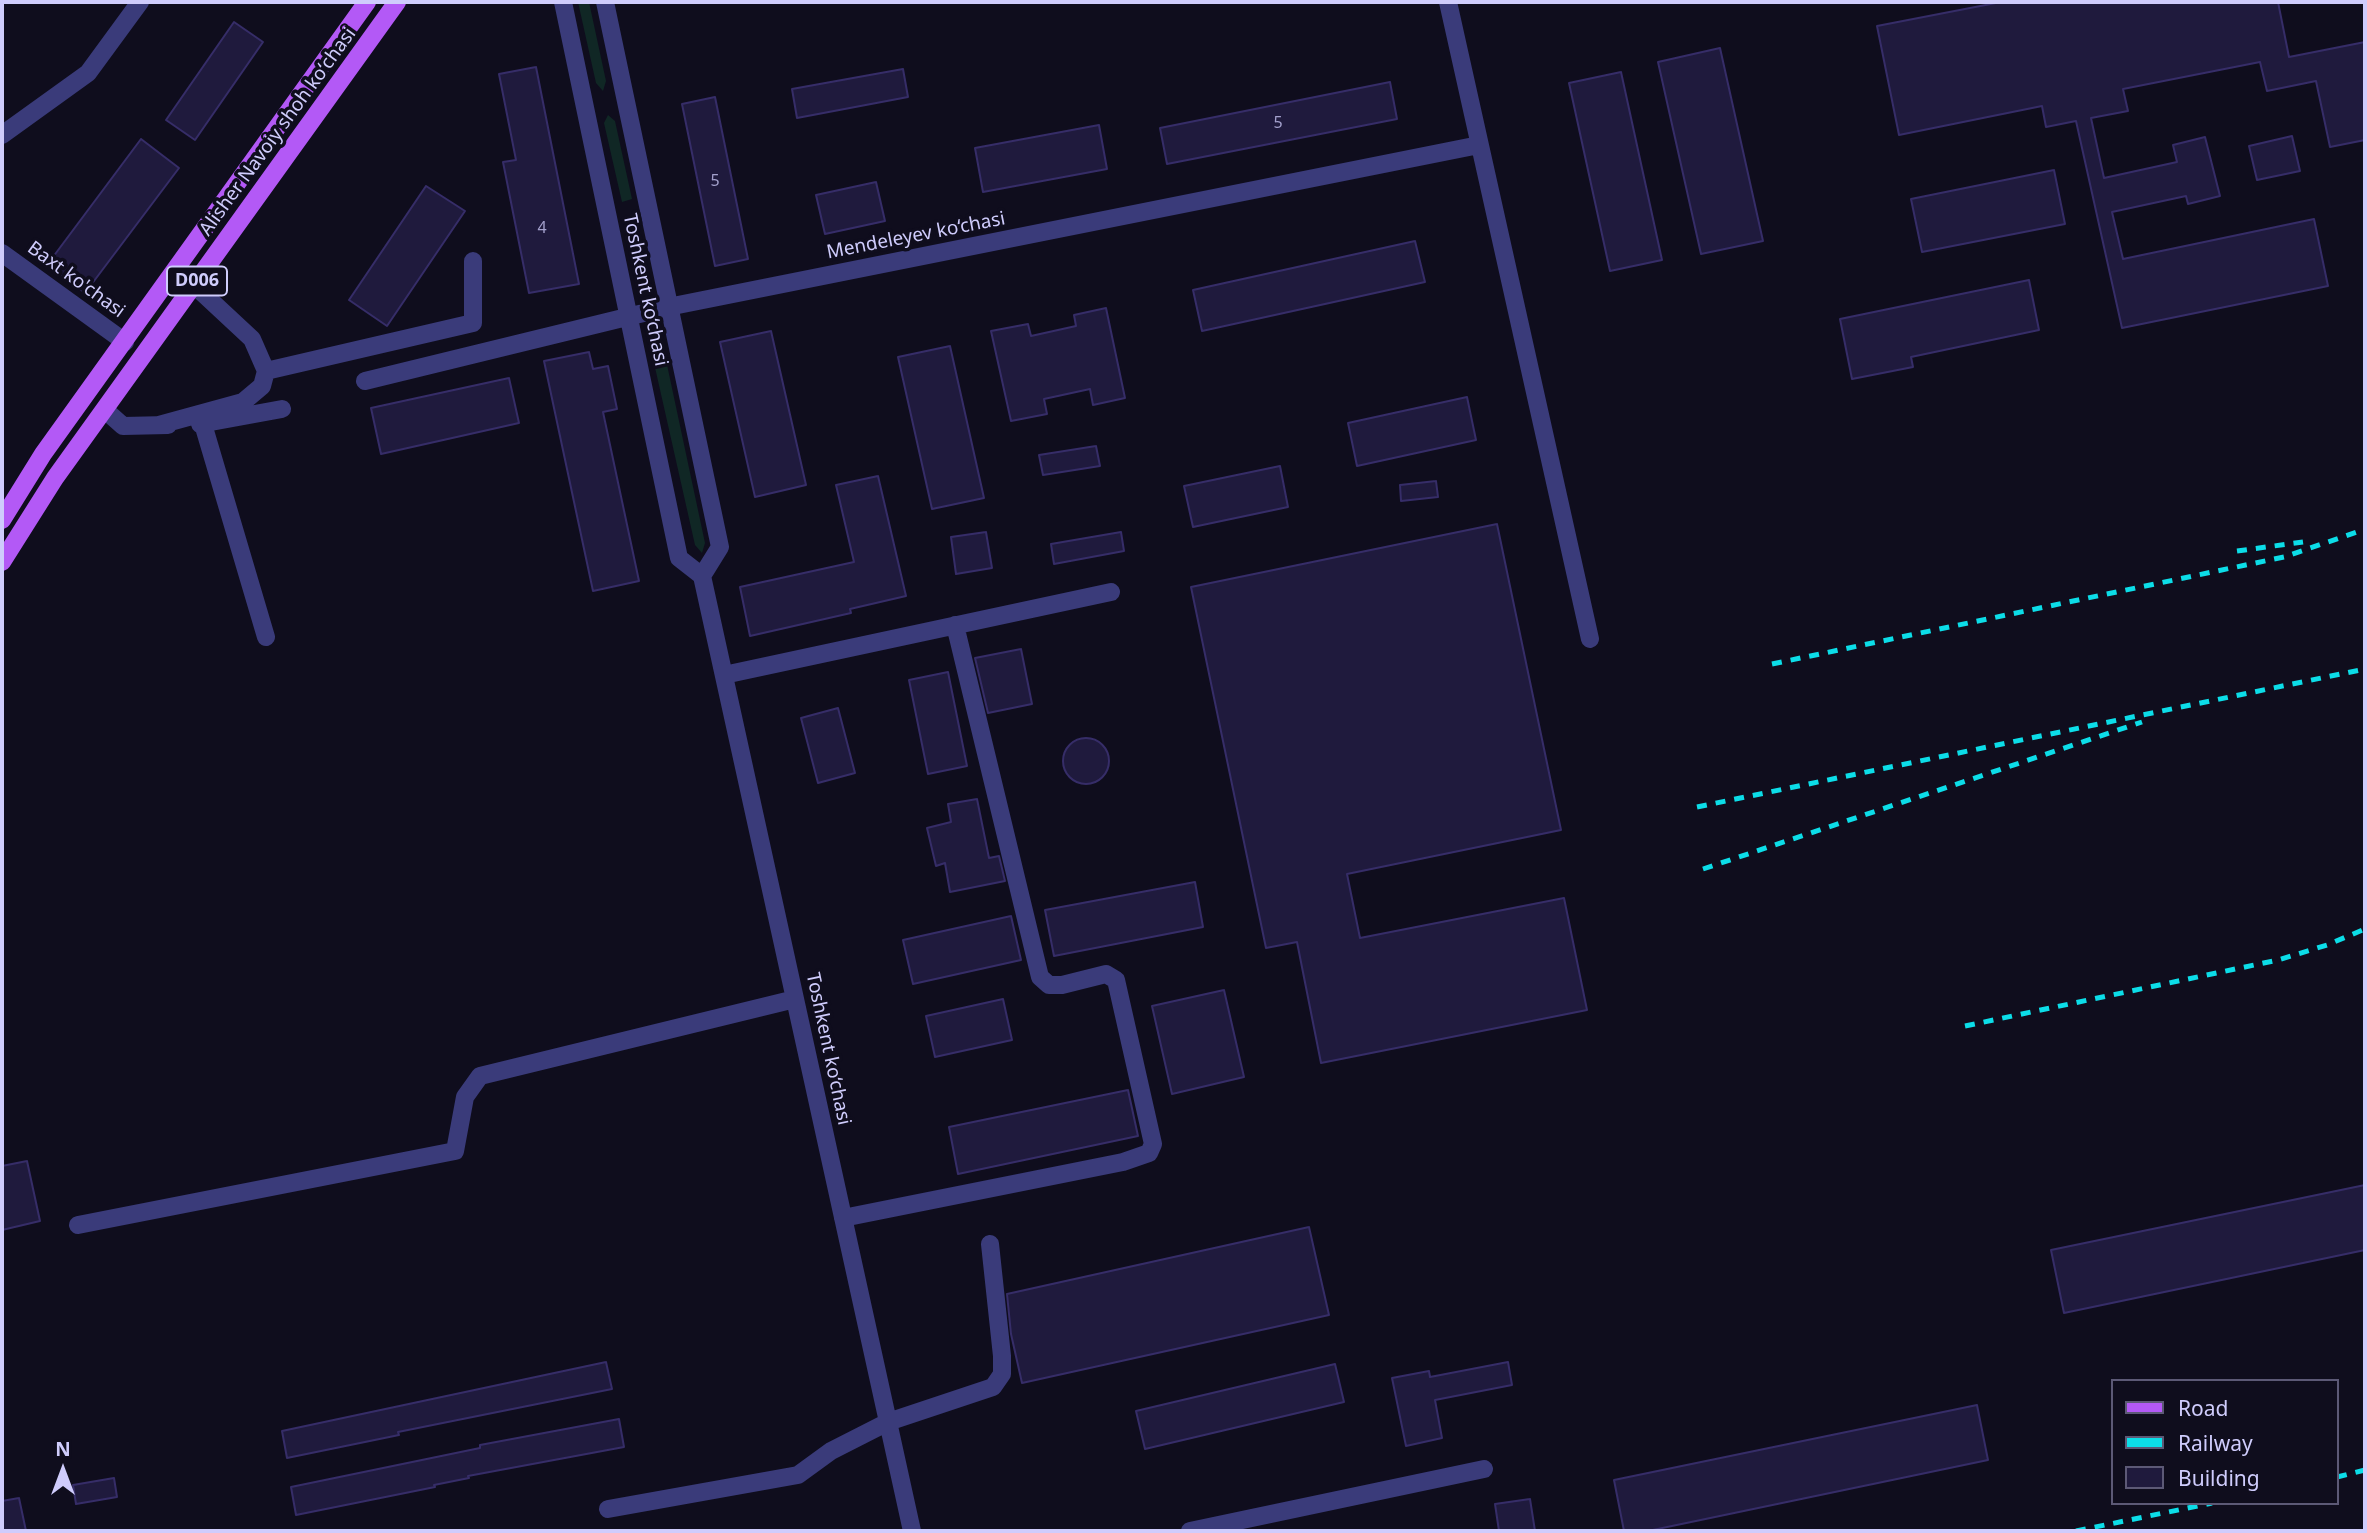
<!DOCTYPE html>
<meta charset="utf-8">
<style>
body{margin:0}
#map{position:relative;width:2367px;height:1533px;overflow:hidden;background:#0f0d1d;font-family:"Noto Sans",sans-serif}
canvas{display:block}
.frame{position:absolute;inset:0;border:4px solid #cfccfc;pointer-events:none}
.legend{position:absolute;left:2111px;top:1379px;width:228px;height:126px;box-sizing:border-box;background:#0f0d1d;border:2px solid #5c5976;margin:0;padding:9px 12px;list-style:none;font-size:21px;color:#cfccfc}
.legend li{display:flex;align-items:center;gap:14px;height:35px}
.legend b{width:35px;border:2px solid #5c5976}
.north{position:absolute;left:28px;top:1435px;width:70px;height:70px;-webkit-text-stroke:5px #0f0d1d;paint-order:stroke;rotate:0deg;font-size:19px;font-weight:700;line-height:28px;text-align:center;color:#cfccfc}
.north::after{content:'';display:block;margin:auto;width:24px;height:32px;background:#cfccfc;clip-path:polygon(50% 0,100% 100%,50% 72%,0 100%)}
</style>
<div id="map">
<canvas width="2367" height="1533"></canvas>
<div class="frame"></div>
<ul class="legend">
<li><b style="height:9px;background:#b359f6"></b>Road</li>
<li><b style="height:9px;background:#0cdde8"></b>Railway</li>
<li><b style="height:19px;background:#1f1a3d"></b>Building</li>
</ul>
<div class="north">N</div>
</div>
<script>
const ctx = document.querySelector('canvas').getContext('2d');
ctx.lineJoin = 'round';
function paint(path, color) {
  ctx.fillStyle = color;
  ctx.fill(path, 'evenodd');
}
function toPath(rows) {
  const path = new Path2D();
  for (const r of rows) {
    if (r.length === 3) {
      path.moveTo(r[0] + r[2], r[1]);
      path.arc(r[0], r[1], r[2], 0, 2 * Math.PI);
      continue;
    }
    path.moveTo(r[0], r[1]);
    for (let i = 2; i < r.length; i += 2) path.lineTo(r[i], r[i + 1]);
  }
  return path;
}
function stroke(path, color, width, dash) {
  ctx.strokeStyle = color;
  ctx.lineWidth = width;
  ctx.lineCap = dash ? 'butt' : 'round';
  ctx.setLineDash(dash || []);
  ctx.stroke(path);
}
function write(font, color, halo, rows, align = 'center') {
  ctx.font = font + ' "Noto Sans",sans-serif';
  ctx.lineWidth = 7;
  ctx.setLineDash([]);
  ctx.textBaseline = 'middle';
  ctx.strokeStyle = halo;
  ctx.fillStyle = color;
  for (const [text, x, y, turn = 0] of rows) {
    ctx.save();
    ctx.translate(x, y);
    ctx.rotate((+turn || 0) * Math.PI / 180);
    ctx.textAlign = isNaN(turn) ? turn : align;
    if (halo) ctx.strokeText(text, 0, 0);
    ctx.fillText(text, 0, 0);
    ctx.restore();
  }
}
const green = toPath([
 [578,2,589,2,606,81,603,91,596,83],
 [608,115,615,121,632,199,622,202,604,123],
 [658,354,666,360,705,543,702,553,695,545,654,363]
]);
const building = toPath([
 [2001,2,2278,2,2289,57,2365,42,2365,140,2330,147,2316,81,2267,91,2260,62,2123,89,2128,111,2091,118,2104,178,2177,162,2173,145,2205,137,2220,196,2188,204,2186,196,2112,212,2123,259,2314,219,2328,286,2122,328,2076,121,2046,127,2042,106,1899,135,1877,26,2001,2],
 [234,22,263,42,195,140,166,120,234,22],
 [1720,48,1763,241,1701,254,1658,62,1720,48],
 [536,67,579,284,529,293,503,162,516,160,499,74,536,67],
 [903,69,908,97,797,118,792,89,903,69],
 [1621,72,1662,260,1610,271,1569,83,1621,72],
 [1390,82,1397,119,1167,164,1160,128,1390,82],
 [715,97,748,259,715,266,682,104,715,97],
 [1099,125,1107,169,983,192,975,148,1099,125],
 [2292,136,2300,171,2257,180,2249,146,2292,136],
 [141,139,179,168,85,293,47,265,141,139],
 [2054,170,2065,224,1922,252,1911,199,2054,170],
 [876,182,885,221,825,234,816,195,876,182],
 [426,186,465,211,387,326,349,300,426,186],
 [1415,241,1425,282,1202,331,1193,290,1415,241],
 [2029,280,2039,330,1911,357,1913,367,1852,379,1840,319,2029,280],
 [1106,308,1125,398,1093,405,1090,389,1044,399,1047,414,1011,421,991,331,1028,324,1031,336,1076,326,1074,315,1106,308],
 [771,331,806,485,755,497,720,342,771,331],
 [950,346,984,498,932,509,898,357,950,346],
 [589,352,593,369,608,366,617,409,603,412,639,581,593,591,544,361,589,352],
 [509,378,519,423,381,454,371,408,509,378],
 [1467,397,1476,440,1357,466,1348,423,1467,397],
 [1096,446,1100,466,1043,475,1039,455,1096,446],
 [1280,466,1288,507,1193,527,1184,486,1280,466],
 [878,476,906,596,850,609,851,613,750,636,740,587,854,562,836,485,878,476],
 [1436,481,1438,497,1401,501,1400,485,1436,481],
 [1497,524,1561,830,1347,874,1360,938,1564,898,1587,1010,1321,1063,1297,942,1266,948,1191,587,1497,524],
 [986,532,992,568,956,574,951,537,986,532],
 [1121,532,1124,551,1054,564,1051,544,1121,532],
 [1021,649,1032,704,988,713,975,658,1021,649],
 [948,672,967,766,928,774,909,680,948,672],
 [838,708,855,773,818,783,801,718,838,708],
 [1086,761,23],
 [977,799,989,858,999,856,1005,881,950,892,945,863,936,866,927,828,951,822,948,804,977,799],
 [1195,882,1203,927,1054,956,1045,910,1195,882],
 [1011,916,1021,960,913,984,903,940,1011,916],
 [1224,990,1244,1077,1172,1094,1152,1006,1224,990],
 [1003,999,1012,1040,935,1057,926,1016,1003,999],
 [1128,1090,1138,1136,958,1174,949,1127,1128,1090],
 [27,1161,40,1221,2,1230,2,1166,27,1161],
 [2365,1185,2365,1250,2064,1313,2051,1250,2365,1185],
 [1309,1227,1329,1315,1022,1383,1011,1334,1007,1294,1309,1227],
 [606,1362,612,1389,398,1432,399,1435,287,1458,282,1431,606,1362],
 [1508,1362,1512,1385,1435,1400,1442,1438,1406,1446,1392,1378,1429,1371,1430,1377,1508,1362],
 [1335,1364,1344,1402,1145,1449,1136,1411,1335,1364],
 [1977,1405,1988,1460,1648,1531,1624,1531,1614,1480,1977,1405],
 [619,1419,624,1447,468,1476,469,1478,434,1485,435,1487,296,1515,291,1487,480,1448,480,1445,619,1419],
 [114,1478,117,1497,76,1504,73,1485,114,1478],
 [19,1498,26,1531,2,1531,2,1501,19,1498],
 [1530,1499,1535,1531,1499,1531,1495,1504,1530,1499]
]);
const minor = toPath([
 [563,2,679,558,702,576,720,547,605,2],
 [1448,2,1590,639],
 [2,135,88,73,140,2],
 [2,253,125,342],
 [266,371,473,323,473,261],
 [365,381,668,307,1479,145],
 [105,410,123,426,168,425],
 [200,424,282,409],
 [203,424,266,637],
 [159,425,243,402,262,386,266,371,252,339,194,285],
 [702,576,912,1531],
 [724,675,1111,592],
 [843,1218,1123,1162,1149,1153,1153,1144,1116,980,1106,974,1062,985,1049,985,1040,977,955,625],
 [78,1225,455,1151,465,1097,480,1076,795,999],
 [608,1509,798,1475,831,1451,888,1422,993,1387,1002,1374,1002,1356,990,1244],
 [1190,1531,1484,1469]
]);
const major = toPath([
 [2,520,43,454,367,2],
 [2,562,55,478,397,2]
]);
const rail = toPath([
 [2237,551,2303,542],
 [1772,664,2284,557,2363,530],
 [1697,807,2365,669],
 [1703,869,2142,722],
 [1965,1026,2278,960,2327,945,2365,929],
 [2337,1477,2365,1470],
 [2076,1531,2212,1503]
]);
const numberNames = [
 ["5",1278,123],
 ["5",715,181],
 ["4",542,228]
];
const shields = [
 [197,281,60]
];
const shieldNames = [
 ["D006",197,281]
];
const streetNames = [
 ["Alisher Navoiy shoh koʻchasi",278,132,-54],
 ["Mendeleyev ko‘chasi",916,236,-11],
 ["Baxt ko'chasi",76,280,36],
 ["Toshkent ko‘chasi",645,290,78],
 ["Toshkent ko‘chasi",828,1049,78]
];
paint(green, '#102725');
paint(building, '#1f1a3d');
stroke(building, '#362d68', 2);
stroke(minor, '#3a3b7a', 18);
stroke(major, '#b359f6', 18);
stroke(rail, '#0cdde8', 5, [10, 9]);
write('16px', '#a3a0cc', null, numberNames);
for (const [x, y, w] of shields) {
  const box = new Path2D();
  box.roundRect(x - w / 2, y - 14.5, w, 29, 5);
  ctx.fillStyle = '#0f0d1d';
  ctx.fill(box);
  stroke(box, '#cfccfc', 2);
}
write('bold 18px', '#cfccfc', null, shieldNames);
write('19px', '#cfccfc', '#0f0d1d', streetNames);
</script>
